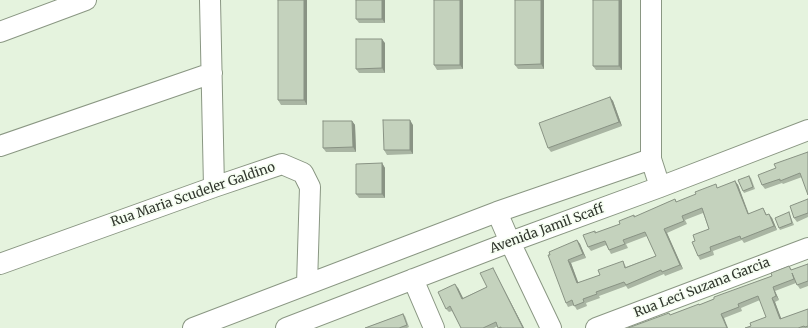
<!DOCTYPE html>
<style>
body{margin:0}
canvas{display:block;background:#e5f3de}
</style>
<canvas width="808" height="328"></canvas>
<script>
const ctx = document.querySelector('canvas').getContext('2d');
ctx.lineJoin = 'round';
function toPath(rows) {
  const path = new Path2D();
  for (const r of rows) {
    path.moveTo(r[0], r[1]);
    for (let i = 2; i < r.length; i += 2) path.lineTo(r[i], r[i + 1]);
  }
  return path;
}
function stroke(path, color, width, dash) {
  ctx.strokeStyle = color;
  ctx.lineWidth = width;
  ctx.lineCap = dash ? 'butt' : 'round';
  ctx.setLineDash(dash || []);
  ctx.stroke(path);
}
function paint(path, color) {
  ctx.fillStyle = color;
  ctx.fill(path, 'evenodd');
}
function write(font, color, halo, rows, align = 'center') {
  ctx.font = font + ' Merriweather,serif';
  ctx.lineWidth = 3.5;
  ctx.setLineDash([]);
  ctx.textBaseline = 'middle';
  ctx.strokeStyle = halo;
  ctx.fillStyle = color;
  for (const [text, x, y, turn = 0] of rows) {
    ctx.save();
    ctx.translate(x, y);
    ctx.rotate((+turn || 0) * Math.PI / 180);
    ctx.textAlign = isNaN(turn) ? turn : align;
    if (halo) ctx.strokeText(text, 0, 0);
    ctx.fillText(text, 0, 0);
    ctx.restore();
  }
}
const minor = toPath([
 [210,0,214,187],
 [651,0,651,159,660,187],
 [0,32,86,0],
 [0,146,212,73],
 [497,212,510,242,551,328],
 [0,264,214,187,282,164,303,173,310,187,307,284],
 [413,279,434,328],
 [193,328,497,212,651,159],
 [286,328,510,242,660,187,808,130],
 [596,328,808,248]
]);
const wall = toPath([
 [278,0,307,0,307,105,281,105,278,100],
 [385,0,385,23,359,23,356,19],
 [434,0,463,0,463,69,437,70,434,65],
 [515,0,544,0,544,69,518,69,515,65],
 [593,0,622,0,622,70,596,70,593,66],
 [385,43,385,73,359,73,356,69],
 [610,97,613,101,622,126,551,152,548,148],
 [352,121,355,125,356,152,326,152,323,148],
 [413,125,413,154,387,155,384,150],
 [808,152,802,177,783,184,782,183,765,189,762,185,776,168],
 [382,163,385,168,385,198,359,198,356,194],
 [749,176,751,178,755,189,744,193,743,191],
 [735,181,738,185,749,214,763,208,767,215,772,218,777,230,744,243,742,240,713,251,714,255,700,260,698,256,695,241,709,229,703,213,685,220,687,224,667,233,683,269,665,276,664,274,628,289,626,286,599,296,600,298,586,303,587,306,577,310,574,305,568,307,566,303,550,255,577,240,580,244,586,258,571,263,578,283,600,275,623,261,626,267,656,256,647,236,626,244,628,248,611,254,609,250,606,245,591,251,588,247,595,231,596,233,620,224,634,215,635,217,675,199,677,202,718,188],
 [808,199,808,217,797,222,794,218],
 [789,212,790,215,794,225,780,230,779,228],
 [808,264,808,286,800,289,796,283,775,291,779,300,775,302,781,319,808,309,808,328,745,328,751,326,766,317,760,300,741,308,742,311,724,318,670,315,699,305,772,276,789,266,792,270],
 [493,268,495,272,524,328,498,328,498,326,494,328,461,328,452,311,449,312,446,309,458,288,463,298,487,287],
 [403,314,405,316,409,327,407,328,365,328]
]);
const shadedWall = toPath([
 [304,0,307,0,307,105,304,100],
 [382,0,385,0,385,23,382,19],
 [460,0,463,0,463,69,460,65],
 [541,0,544,0,544,69,541,64],
 [619,0,622,0,622,70,619,66],
 [382,39,385,43,385,73,382,68],
 [610,97,613,101,622,126,619,122],
 [410,120,413,125,413,154,410,150],
 [352,121,355,125,356,152,353,147],
 [382,163,385,168,385,198,382,194],
 [735,181,738,185,750,218,748,214],
 [769,214,772,218,777,230,774,226],
 [664,229,667,233,683,269,680,265],
 [577,240,580,244,586,258,583,254],
 [568,260,571,263,580,287,577,283],
 [493,268,495,272,524,328,523,328],
 [455,284,458,288,465,302,462,299],
 [773,287,775,291,779,300,776,296],
 [772,298,775,302,783,323,780,319],
 [721,314,724,318,728,328,727,328]
]);
const building = toPath([
 [278,0,304,0,304,100,278,100,278,0],
 [356,0,382,0,382,19,356,19,356,0],
 [434,0,460,0,460,65,434,65,434,0],
 [515,0,541,0,541,64,515,65,515,0],
 [593,0,619,0,619,66,593,66,593,0],
 [356,39,382,39,382,68,356,69,356,39],
 [610,97,619,122,548,148,539,123,610,97],
 [383,120,410,120,410,150,384,150,383,120],
 [323,121,352,121,353,147,323,148,323,121],
 [808,152,808,195,800,173,780,181,780,179,762,185,758,175,776,168,774,164,808,152],
 [382,163,382,194,356,194,356,164,382,163],
 [749,176,753,187,743,191,738,180,749,176],
 [735,181,748,214,763,208,766,215,769,214,774,226,741,239,740,236,710,247,711,251,698,256,692,242,695,241,693,235,709,229,702,208,682,216,684,221,664,229,680,265,662,272,661,270,626,285,624,282,596,292,597,294,583,299,584,302,574,306,572,300,566,303,548,255,550,255,549,252,577,240,583,254,568,260,577,283,600,275,598,270,623,261,625,268,656,256,645,232,623,240,625,244,609,250,605,241,588,247,583,235,595,231,595,233,620,224,619,221,634,215,634,217,675,199,676,202,696,194,695,192,716,184,717,188,735,181],
 [808,199,808,213,794,218,790,206,808,199],
 [789,212,792,223,779,228,775,218,789,212],
 [808,264,808,281,797,285,792,273,794,279,773,287,776,296,772,298,780,319,808,309,808,326,805,327,804,326,798,328,745,328,751,326,750,323,766,317,758,296,738,304,739,307,721,314,727,328,628,328,669,313,670,315,699,304,699,305,714,299,714,297,772,276,771,273,789,266,791,270,808,264],
 [493,268,523,328,501,328,501,327,498,328,496,322,483,328,461,328,450,306,446,309,438,292,455,284,462,299,487,287,480,273,493,268],
 [403,314,407,325,399,328,365,328,403,314]
]);
const streetNames = [
 ["Rua Maria Scudeler Galdino",193,195,-19],
 ["Avenida Jamil Scaff",547,229,-20],
 ["Rua Leci Suzana Garcia",702,288,-21]
];
stroke(minor, '#8a9783', 22);
stroke(minor, '#fff', 20);
paint(wall, '#a9b5a3');
paint(shadedWall, '#899384');
paint(building, '#c4d2bd');
stroke(building, '#899384', 1);
write('13px', '#30362d', '#f6fef2', streetNames);
</script>
